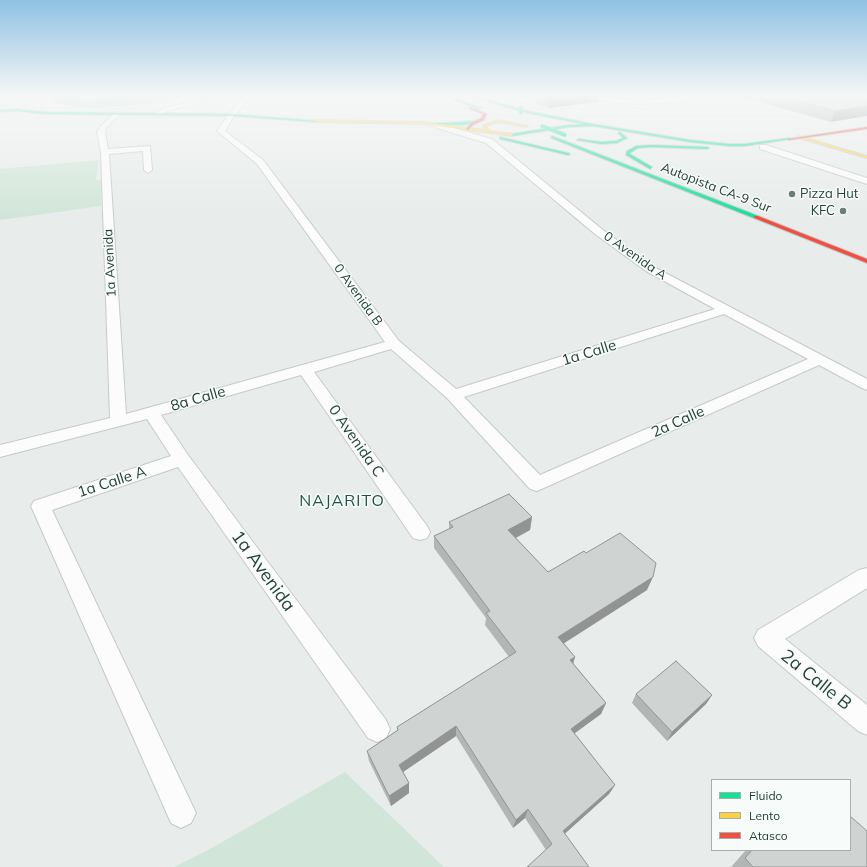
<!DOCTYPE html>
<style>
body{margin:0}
#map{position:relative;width:867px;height:867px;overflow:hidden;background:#e8edeb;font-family:Mulish,sans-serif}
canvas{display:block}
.legend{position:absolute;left:711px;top:779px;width:140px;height:72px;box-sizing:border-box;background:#f7fbf9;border:1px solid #a3b1ad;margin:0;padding:5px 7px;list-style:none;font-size:12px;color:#24423a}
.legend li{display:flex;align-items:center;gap:8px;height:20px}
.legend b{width:20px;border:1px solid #a3b1ad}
</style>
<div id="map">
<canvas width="867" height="867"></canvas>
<ul class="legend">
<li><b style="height:5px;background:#16e098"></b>Fluido</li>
<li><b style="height:5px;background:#ffcf43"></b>Lento</li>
<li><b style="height:5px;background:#f24e42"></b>Atasco</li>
</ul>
</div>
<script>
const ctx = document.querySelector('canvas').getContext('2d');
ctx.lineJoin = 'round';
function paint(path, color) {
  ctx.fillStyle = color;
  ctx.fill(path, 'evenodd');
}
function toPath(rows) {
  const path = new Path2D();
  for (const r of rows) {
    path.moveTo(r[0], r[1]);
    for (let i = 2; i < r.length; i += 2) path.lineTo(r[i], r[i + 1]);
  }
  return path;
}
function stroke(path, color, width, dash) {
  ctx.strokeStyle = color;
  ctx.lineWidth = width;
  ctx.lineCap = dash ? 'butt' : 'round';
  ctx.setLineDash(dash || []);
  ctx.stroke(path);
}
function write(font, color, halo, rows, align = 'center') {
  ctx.font = font + ' Mulish,sans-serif';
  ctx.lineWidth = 3;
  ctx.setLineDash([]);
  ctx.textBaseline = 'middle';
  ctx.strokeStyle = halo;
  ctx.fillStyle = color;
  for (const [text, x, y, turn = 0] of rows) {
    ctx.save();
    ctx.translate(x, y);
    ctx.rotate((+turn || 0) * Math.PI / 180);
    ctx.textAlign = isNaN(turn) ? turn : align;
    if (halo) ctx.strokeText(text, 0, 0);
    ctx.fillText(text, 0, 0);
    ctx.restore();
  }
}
const green = toPath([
 [99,160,96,180,101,180,101,206,0,220,0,169],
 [345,772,444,867,174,867,210,849]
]);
const river = toPath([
 [52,95,66,95,66,96,77,99,91,100,156,95,182,95,180,98,149,104,91,108,77,107,54,102,50,97,52,95]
]);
const street = toPath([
 [20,95,29,95,0,103,0,99,20,95],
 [223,95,232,95,169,110,158,116,155,114,165,108,223,95],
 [246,95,252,95,234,116,225,131,263,160,399,341,456,389,715,309,646,271,595,234,486,143,437,128,433,125,436,123,492,139,603,230,654,267,867,379,867,390,862,388,819,365,537,491,530,489,447,398,391,349,314,372,427,526,430,532,427,538,420,540,413,538,301,375,161,415,188,455,386,720,390,729,386,738,377,742,368,738,178,467,52,510,196,813,191,823,181,828,171,823,31,506,34,501,171,456,147,419,0,457,0,445,110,418,101,152,97,132,101,126,116,112,121,113,106,128,105,132,108,149,150,146,152,170,148,173,144,170,143,151,109,154,126,414,385,342,257,164,217,131,229,114,246,95],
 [724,314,808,359,540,475,464,397,724,314],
 [574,95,585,95,615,99,638,100,664,99,662,97,663,95,686,95,690,96,715,95,684,102,638,104,615,103,577,97,574,95],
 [670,97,681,97,684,98,673,98,670,97],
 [760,145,766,145,867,178,867,184,760,149,760,145],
 [867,568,867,588,785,639,867,705,867,735,858,731,758,646,754,638,758,630,859,570,867,568]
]);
const fast = toPath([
 [443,95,447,95,481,108,478,109,443,95],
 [465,95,469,95,532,112,593,124,690,140,729,144,745,144,789,138,791,139,745,146,729,146,690,142,593,126,569,127,512,136,511,134,569,125,584,124,532,114,465,95],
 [16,109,44,112,231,114,318,121,316,122,231,116,44,114,16,111,0,112,0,110,16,109],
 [476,121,477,123,461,125,424,124,476,121],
 [620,132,627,138,617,143,601,144,577,140,579,139,601,142,616,141,623,138,618,133,620,132],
 [552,136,758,216,759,217,754,218,551,138,552,136],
 [500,137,568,153,570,154,568,155,500,139,500,137],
 [651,145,707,147,709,148,707,149,651,147,638,148,630,153,630,154,652,167,650,169,626,155,627,151,636,146,651,145]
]);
const slow = toPath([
 [316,120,423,122,485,130,483,125,498,120,528,126,526,127,498,122,486,126,489,131,513,134,512,136,423,124,315,122,316,120],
 [799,136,867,156,867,158,799,138,799,136]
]);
const jam = toPath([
 [470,107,487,114,484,120,473,125,468,130,466,129,471,123,481,118,483,114,470,109,470,107],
 [867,127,867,129,789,140,787,139,867,127],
 [754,216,758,216,867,259,867,263,754,218,754,216]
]);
const fastBridge = toPath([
 [521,107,521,113],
 [542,126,565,135]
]);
const wall = toPath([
 [515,94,624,94,608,97,599,96,598,102,549,108,535,103,536,95,523,98],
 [731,94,867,94,831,122],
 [532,517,530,530,516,538,548,572,586,553,647,590,564,643,575,657,573,663,606,703,601,714,574,733,615,785,609,794,546,850,525,818,513,828,456,736,403,772,409,783,409,793,391,806,369,761,367,751,397,731,397,727,509,657,485,625,486,618,434,548,434,536,449,529,449,522],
 [636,694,712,695,706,704,667,741,632,703],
 [746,850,850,850,867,867,731,867]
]);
const shadedWall = toPath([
 [524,94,536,94,536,95,523,98],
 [582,94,599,94,598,102,549,108,550,98],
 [608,94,624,94,608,97],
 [867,106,867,116,831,122,835,111],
 [532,517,530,530,506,543,508,530],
 [653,577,647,590,555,649,558,637],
 [575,657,572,668,570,660],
 [712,695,706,704,667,741,672,732],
 [606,703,601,714,567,739,571,729],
 [456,726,456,736,400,774,399,765],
 [409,783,409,793,391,806,389,796],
 [615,785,609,794,559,839,563,831],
 [528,809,525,818,513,828,516,820]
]);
const building = toPath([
 [540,94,582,94,550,98,540,94],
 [772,94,867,94,867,106,835,111,772,94],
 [509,494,532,517,508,530,548,572,584,551,586,553,620,533,656,563,653,577,558,637,575,657,570,660,606,703,571,729,615,785,563,831,589,867,527,867,552,844,528,809,516,820,456,726,399,765,409,783,389,796,367,751,398,730,397,727,516,652,486,613,490,611,434,536,453,527,449,522,509,494],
 [676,661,712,695,672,732,636,694,676,661],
 [850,816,867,831,867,867,753,867,745,858,752,850,850,850,850,816]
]);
const markers = [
 [792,194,4,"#697e78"],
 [843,211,4,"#697e78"]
];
const farStreetnames = [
 ["Autopista CA-9 Sur",716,188,21],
 ["0 Avenida A",635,256,35],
 ["1a Avenida",110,263,-93],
 ["0 Avenida B",358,295,54]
];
const farPoinames = [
 ["Pizza Hut",800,194],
 ["KFC",835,211,"right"]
];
const streetNames = [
 ["1a Calle",589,353,-17],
 ["8a Calle",198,399,-16],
 ["2a Calle",678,422,-24],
 ["0 Avenida C",356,441,55],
 ["1a Calle A",112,482,-18]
];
const neighbourhoodNames = [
 ["NAJARITO",342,501]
];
const nearStreetnames = [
 ["1a Avenida",263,571,54],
 ["2a Calle B",816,680,39]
];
paint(green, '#d1e6d8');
paint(river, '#a9d4db');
stroke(street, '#c5cac8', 2);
stroke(fast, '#c3cbc8', 2);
stroke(slow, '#c3cbc8', 2);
stroke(jam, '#c3cbc8', 2);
paint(street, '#fcfcfc');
paint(fast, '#16e098');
paint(slow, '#ffcf43');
paint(jam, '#f24e42');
stroke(fastBridge, '#c3ccc9', 4.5, []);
stroke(fastBridge, '#16e098', 3.5);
paint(wall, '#b2b6b5');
paint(shadedWall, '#919493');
paint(building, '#cfd4d2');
stroke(building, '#919493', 1);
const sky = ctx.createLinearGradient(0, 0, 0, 216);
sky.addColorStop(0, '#8fc1e3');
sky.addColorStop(0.44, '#f5f7f6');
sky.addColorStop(1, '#f5f7f600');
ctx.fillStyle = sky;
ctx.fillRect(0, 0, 867, 216);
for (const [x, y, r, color] of markers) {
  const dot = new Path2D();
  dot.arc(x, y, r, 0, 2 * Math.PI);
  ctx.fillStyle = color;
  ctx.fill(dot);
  stroke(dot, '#f7fbf9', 1.5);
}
write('13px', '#24423a', '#f7fbf9', farStreetnames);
write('13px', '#24423a', '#f7fbf9', farPoinames, 'left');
write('15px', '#24423a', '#f7fbf9', streetNames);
ctx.letterSpacing = '1px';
write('16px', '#1f5548', '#f7fbf9', neighbourhoodNames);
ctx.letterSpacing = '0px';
write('18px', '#24423a', '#f7fbf9', nearStreetnames);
</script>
